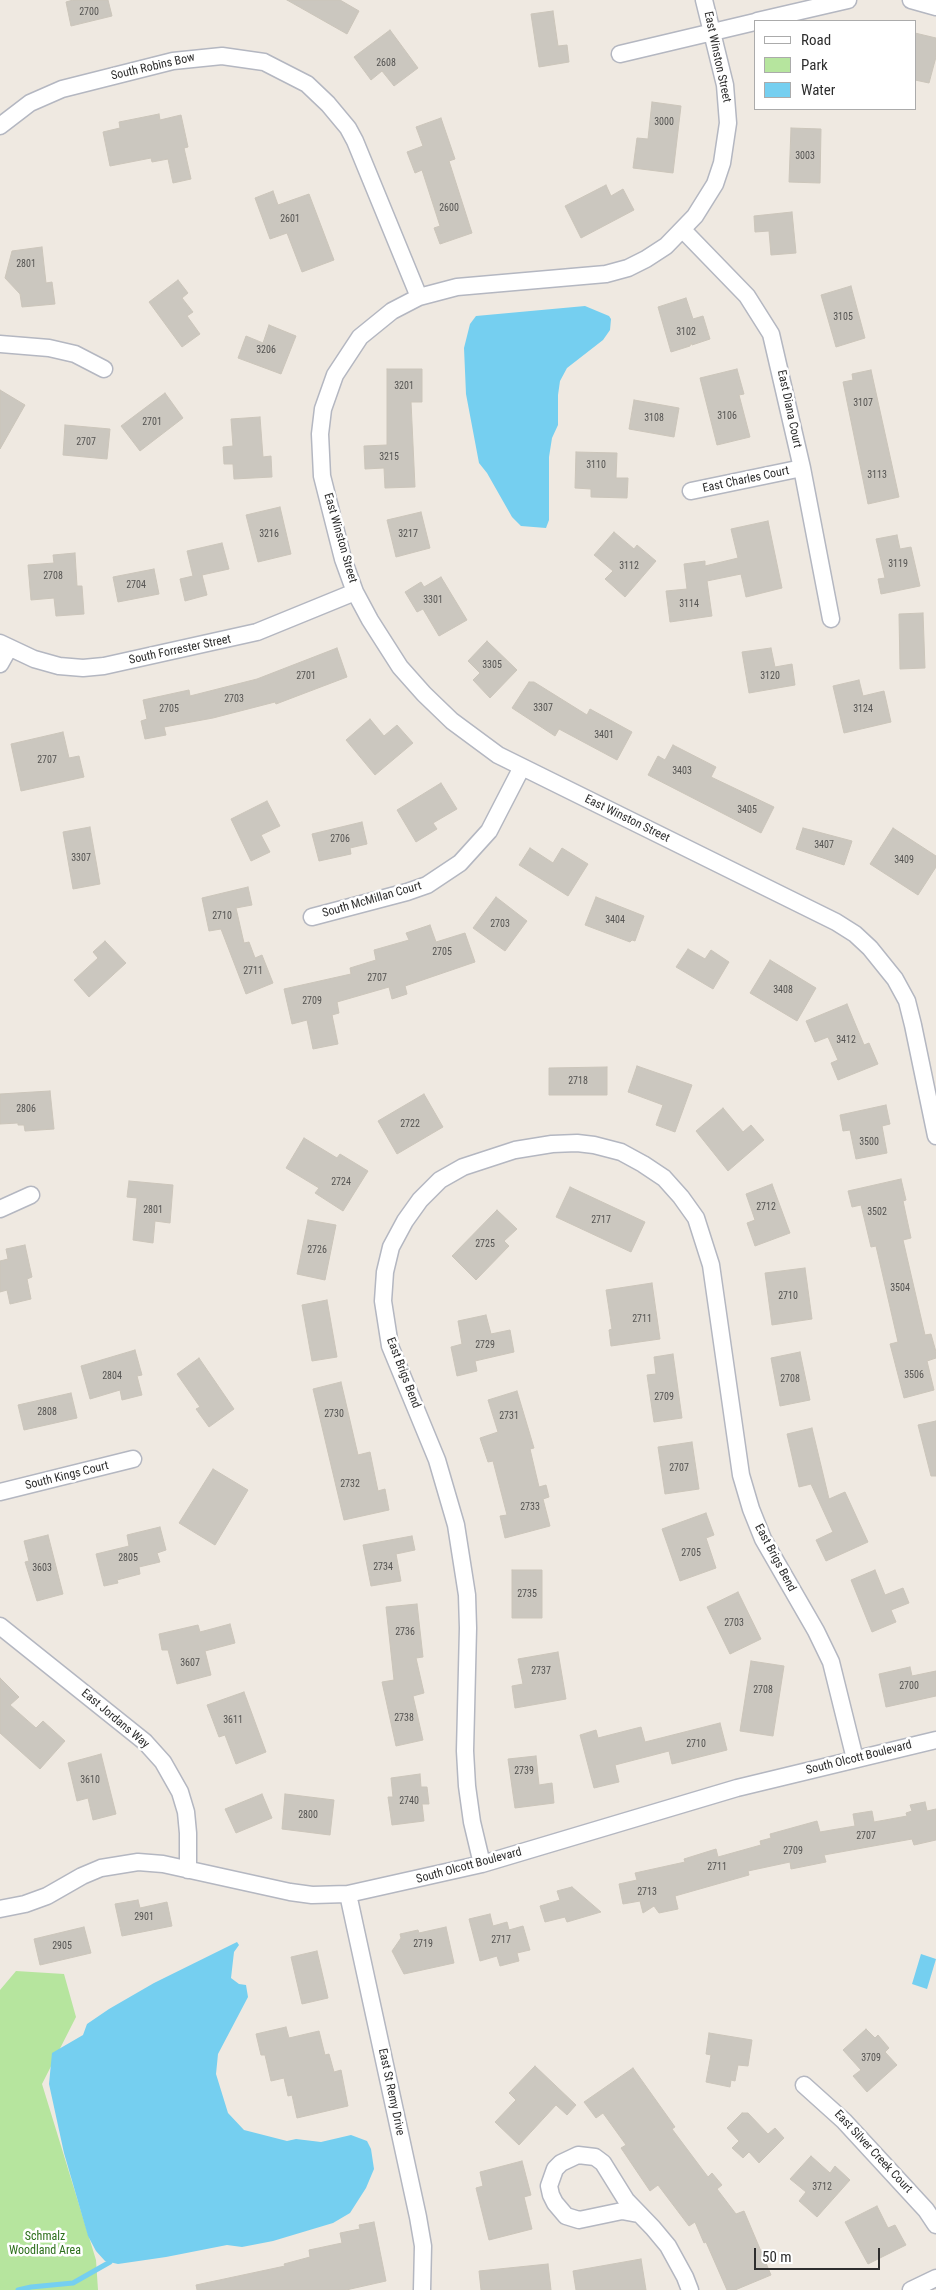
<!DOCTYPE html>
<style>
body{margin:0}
#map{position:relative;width:936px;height:2290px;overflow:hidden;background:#efe9e1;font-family:"Roboto Condensed",sans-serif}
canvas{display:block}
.legend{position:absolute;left:754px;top:20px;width:162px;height:90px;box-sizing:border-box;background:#fff;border:1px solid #ababab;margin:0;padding:6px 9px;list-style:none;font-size:15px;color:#2e2e2e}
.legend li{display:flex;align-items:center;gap:10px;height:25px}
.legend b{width:25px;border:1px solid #ababab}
.scale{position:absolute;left:754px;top:2248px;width:126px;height:22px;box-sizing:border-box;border:2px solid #2e2e2e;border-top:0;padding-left:6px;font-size:15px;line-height:18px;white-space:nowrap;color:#2e2e2e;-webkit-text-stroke:4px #fff;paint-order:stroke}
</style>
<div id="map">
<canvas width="936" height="2290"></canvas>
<ul class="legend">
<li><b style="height:6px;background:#fff"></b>Road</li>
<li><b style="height:14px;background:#b6e59e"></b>Park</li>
<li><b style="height:14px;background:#75cff0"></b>Water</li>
</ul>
<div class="scale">50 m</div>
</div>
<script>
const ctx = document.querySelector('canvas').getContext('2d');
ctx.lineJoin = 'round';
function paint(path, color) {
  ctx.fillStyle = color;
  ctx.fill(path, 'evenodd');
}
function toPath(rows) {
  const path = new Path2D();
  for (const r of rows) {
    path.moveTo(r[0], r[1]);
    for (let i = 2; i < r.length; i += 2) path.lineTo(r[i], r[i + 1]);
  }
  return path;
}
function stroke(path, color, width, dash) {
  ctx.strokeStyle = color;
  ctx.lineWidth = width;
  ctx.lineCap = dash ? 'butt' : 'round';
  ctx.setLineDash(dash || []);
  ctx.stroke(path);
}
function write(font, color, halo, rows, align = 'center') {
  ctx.font = font + ' "Roboto Condensed",sans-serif';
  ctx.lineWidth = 5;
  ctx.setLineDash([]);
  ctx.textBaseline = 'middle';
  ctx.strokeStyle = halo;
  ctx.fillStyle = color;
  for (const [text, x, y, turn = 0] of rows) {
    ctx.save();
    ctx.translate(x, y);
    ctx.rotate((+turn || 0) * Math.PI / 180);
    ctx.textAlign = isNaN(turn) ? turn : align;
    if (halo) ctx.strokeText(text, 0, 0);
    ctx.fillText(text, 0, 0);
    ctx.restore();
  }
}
const green = toPath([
 [16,1971,64,1974,76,2017,42,2084,96,2260,98,2290,0,2290,0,1990]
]);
const water = toPath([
 [585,306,609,316,611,319,610,330,603,340,567,368,560,381,558,395,558,425,552,438,549,457,549,520,546,528,521,526,512,517,487,473,479,463,466,394,464,348,470,324,476,316],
 [237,1942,239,1945,234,1952,231,1978,239,1984,246,1985,248,1997,218,2054,216,2074,228,2113,244,2130,287,2141,296,2139,321,2142,351,2135,367,2141,371,2149,374,2169,366,2188,350,2213,333,2223,273,2241,242,2247,227,2245,166,2257,118,2264,105,2261,96,2251,88,2236,64,2153,49,2084,52,2053,83,2035,87,2024,109,2009,154,1983],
 [921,1954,936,1959,927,1989,912,1984]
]);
const stream = toPath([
 [18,2290,31,2287,73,2283,110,2262]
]);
const building = toPath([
 [73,0,108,0,112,16,71,26,66,2,73,0],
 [287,0,340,0,359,11,347,34,287,0],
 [553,11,558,46,567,45,569,62,539,67,531,14,553,11],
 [390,30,418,68,394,86,382,71,371,80,354,57,390,30],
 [915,33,936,38,936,57,929,83,915,80,915,33],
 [652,102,681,106,673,173,633,168,637,138,648,139,652,102],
 [159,114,160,120,181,115,188,147,184,148,191,179,173,183,168,159,152,162,151,158,110,166,103,132,120,128,119,122,159,114],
 [441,118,455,159,449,161,472,233,440,244,434,228,440,226,422,170,415,173,407,152,423,146,416,127,441,118],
 [791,128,821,129,820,183,789,182,791,128],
 [606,185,611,196,623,189,634,210,581,238,565,206,606,185],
 [273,191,278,205,309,194,334,260,302,272,287,233,270,239,255,198,273,191],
 [792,212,796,253,771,255,769,231,755,232,754,216,792,212],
 [42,247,46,283,52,282,55,304,22,307,20,294,5,278,12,251,42,247],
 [178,280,188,293,182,298,193,312,187,316,200,334,182,347,149,302,178,280],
 [851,286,865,338,836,347,821,295,851,286],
 [686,298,693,319,703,316,710,339,692,345,691,342,690,346,671,352,658,307,686,298],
 [269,325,296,336,281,374,238,358,246,336,263,343,269,325],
 [387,369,422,369,422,402,411,402,415,487,385,488,384,468,365,469,364,446,387,445,387,369],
 [737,369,744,394,739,395,750,437,717,445,700,378,737,369],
 [871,370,899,497,868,504,843,382,853,380,852,374,871,370],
 [0,390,25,405,0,449,0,390],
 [165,393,183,418,140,451,121,426,165,393],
 [634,400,679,408,674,437,629,429,634,400],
 [260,417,263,457,271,456,272,477,234,479,233,464,224,464,223,447,233,446,231,419,260,417],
 [65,425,110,429,107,459,63,455,65,425],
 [576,452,617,453,616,478,628,478,627,498,591,497,591,489,575,488,576,452],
 [280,507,291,554,258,562,246,515,280,507],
 [421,512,430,548,396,557,387,520,421,512],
 [768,521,782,588,746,597,741,574,707,581,712,616,670,622,666,591,687,589,684,564,705,561,705,566,738,558,731,529,768,521],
 [614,532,634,549,637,545,656,561,625,597,605,579,613,571,594,555,614,532],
 [897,535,900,549,911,547,920,586,881,594,878,579,885,578,876,539,897,535],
 [222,543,229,569,202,575,207,595,185,601,180,579,193,576,187,551,222,543],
 [75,553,77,586,82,586,84,614,56,616,54,598,31,600,28,565,54,563,53,555,75,553],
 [154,569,159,594,118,602,113,577,154,569],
 [441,577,467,620,439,636,423,609,417,612,405,592,421,582,424,587,441,577],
 [923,613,925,668,900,669,899,614,923,613],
 [487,641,517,670,490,698,473,680,480,673,468,661,487,641],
 [337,648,347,677,276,704,275,702,213,718,164,727,166,735,145,739,141,721,147,719,143,700,189,690,190,696,257,679,337,648],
 [771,648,775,667,792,664,795,685,749,693,742,652,771,648],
 [859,680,863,696,884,691,891,722,844,733,833,686,859,680],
 [529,682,534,682,587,715,590,709,632,732,617,760,559,729,555,736,512,708,529,682],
 [370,719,384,736,397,725,413,743,375,775,346,740,370,719],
 [63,732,69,758,79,756,84,777,21,791,11,744,63,732],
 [673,745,716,767,711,777,774,807,761,833,648,775,658,756,665,760,673,745],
 [441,783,457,809,433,823,437,829,416,842,397,810,441,783],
 [267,801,280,826,261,835,270,852,251,861,231,819,267,801],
 [362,822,367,844,350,848,351,854,319,861,312,834,362,822],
 [90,827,100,884,73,889,63,832,90,827],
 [803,828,852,841,844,865,796,849,803,828],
 [893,828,936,856,936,867,918,895,870,864,893,828],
 [530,848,553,863,562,848,588,864,568,896,519,865,530,848],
 [248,887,252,905,236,908,244,943,249,942,255,958,262,955,273,983,246,994,221,929,209,931,202,898,248,887],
 [496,897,527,921,505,951,473,928,496,897],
 [596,897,644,916,635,941,632,940,630,942,585,925,596,897],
 [430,925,436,942,465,933,475,962,405,986,407,994,392,999,389,987,337,1002,339,1013,332,1015,338,1044,313,1049,307,1020,292,1024,284,989,351,974,350,968,376,960,374,950,409,940,406,933,430,925],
 [105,941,126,963,89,997,74,980,98,958,93,952,105,941],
 [688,949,705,959,711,950,729,962,713,989,676,967,688,949],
 [770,960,816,988,797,1021,750,993,770,960],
 [847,1004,864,1045,869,1043,878,1064,838,1080,831,1063,838,1060,828,1037,815,1042,806,1021,847,1004],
 [637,1066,692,1085,675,1132,656,1125,663,1105,628,1092,637,1066],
 [607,1067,607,1095,549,1095,549,1068,607,1067],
 [50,1091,54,1129,25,1131,24,1125,18,1125,18,1123,0,1124,0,1094,50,1091],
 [424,1094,443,1127,397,1154,378,1121,424,1094],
 [886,1105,890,1124,882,1126,887,1153,856,1159,850,1130,843,1131,840,1115,886,1105],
 [723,1108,743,1132,751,1125,764,1140,728,1171,696,1131,723,1108],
 [304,1138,337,1158,340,1154,368,1171,343,1211,315,1193,319,1188,286,1168,304,1138],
 [901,1179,906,1200,903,1201,911,1238,903,1240,925,1335,931,1334,936,1352,936,1358,927,1361,934,1390,904,1398,890,1344,898,1342,876,1246,871,1247,861,1205,852,1207,848,1191,901,1179],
 [129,1181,173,1185,170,1223,155,1221,153,1243,133,1240,137,1198,127,1197,129,1181],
 [772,1184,790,1233,755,1246,747,1223,755,1220,746,1194,772,1184],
 [570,1187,645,1222,631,1252,556,1217,570,1187],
 [497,1210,517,1229,504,1241,509,1246,476,1280,452,1256,497,1210],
 [308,1220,336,1225,325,1280,297,1274,308,1220],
 [25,1245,32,1277,27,1279,31,1299,10,1304,7,1290,0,1292,0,1261,8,1259,6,1249,25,1245],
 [805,1268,812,1319,772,1325,765,1273,805,1268],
 [652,1283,660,1339,611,1346,609,1330,612,1329,606,1290,652,1283],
 [327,1300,337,1357,312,1361,302,1305,327,1300],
 [486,1315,491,1334,510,1330,514,1352,475,1361,477,1371,457,1376,451,1347,462,1344,458,1321,486,1315],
 [135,1350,142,1375,137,1376,142,1395,122,1400,120,1390,90,1399,81,1366,135,1350],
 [800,1352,810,1400,780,1406,771,1358,800,1352],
 [673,1354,682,1418,654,1422,647,1375,656,1374,654,1357,673,1354],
 [199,1358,234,1409,209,1427,196,1409,200,1407,177,1374,199,1358],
 [341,1382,358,1455,370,1452,378,1491,385,1489,389,1510,344,1520,313,1389,341,1382],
 [517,1391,534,1448,530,1449,539,1487,546,1485,549,1497,543,1499,550,1526,505,1538,500,1516,507,1515,493,1461,488,1462,480,1438,498,1432,488,1400,517,1391],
 [71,1393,77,1418,24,1430,18,1405,71,1393],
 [936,1421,936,1476,931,1476,918,1425,936,1421],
 [812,1428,829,1499,845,1492,868,1542,826,1561,816,1540,833,1532,811,1484,799,1487,787,1434,812,1428],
 [692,1442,699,1489,665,1494,658,1447,692,1442],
 [213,1469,248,1490,215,1545,179,1523,213,1469],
 [706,1513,714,1535,706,1538,716,1568,680,1581,662,1529,706,1513],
 [160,1527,166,1550,157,1553,160,1562,139,1567,140,1574,117,1580,118,1583,104,1586,96,1554,129,1546,127,1535,160,1527],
 [48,1535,63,1594,37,1601,25,1562,29,1561,24,1541,48,1535],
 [412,1536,415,1550,396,1554,401,1581,371,1586,363,1545,412,1536],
 [512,1570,542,1570,542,1618,512,1618,512,1570],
 [875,1570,885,1595,903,1588,909,1603,891,1610,896,1622,872,1632,851,1580,875,1570],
 [738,1592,761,1639,730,1654,707,1607,738,1592],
 [417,1604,423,1657,416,1658,424,1693,413,1696,423,1740,396,1746,382,1682,394,1680,386,1607,417,1604],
 [230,1624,235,1643,205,1651,211,1675,177,1684,168,1650,162,1650,159,1634,198,1625,200,1632,230,1624],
 [558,1652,566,1699,515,1708,512,1686,523,1684,518,1659,558,1652],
 [751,1661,784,1666,773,1736,740,1731,751,1661],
 [910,1667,912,1676,936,1671,936,1696,886,1707,879,1674,910,1667],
 [0,1678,19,1697,10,1705,36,1728,43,1721,65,1741,40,1769,0,1733,0,1678],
 [244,1692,266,1752,236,1764,225,1735,219,1737,207,1705,244,1692],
 [720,1723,727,1750,672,1764,669,1751,615,1765,619,1782,594,1788,580,1735,596,1730,598,1738,641,1727,645,1742,720,1723],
 [101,1754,116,1814,93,1820,88,1798,77,1801,68,1763,101,1754],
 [536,1756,539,1785,552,1783,554,1803,515,1808,508,1759,536,1756],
 [420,1774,421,1787,427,1787,429,1804,422,1804,424,1821,392,1825,388,1797,393,1797,391,1778,420,1774],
 [262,1794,272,1818,236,1833,225,1809,262,1794],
 [285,1794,334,1800,330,1835,282,1829,285,1794],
 [925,1802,927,1811,936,1809,936,1840,914,1845,912,1839,824,1855,826,1862,791,1869,790,1862,748,1871,749,1875,675,1896,678,1909,659,1913,654,1906,643,1913,640,1901,623,1904,619,1884,637,1880,635,1873,685,1862,684,1859,716,1849,718,1857,761,1845,760,1841,771,1838,770,1834,817,1821,820,1832,855,1826,853,1814,872,1811,874,1822,907,1816,906,1813,912,1811,910,1805,925,1802],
 [572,1887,601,1912,567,1922,565,1917,545,1922,540,1906,560,1900,557,1891,572,1887],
 [138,1900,140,1908,167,1902,172,1926,122,1936,115,1904,138,1900],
 [490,1914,493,1926,507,1922,509,1930,523,1926,530,1950,517,1953,519,1961,500,1966,497,1956,480,1961,469,1919,490,1914],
 [84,1927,91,1953,40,1965,34,1939,84,1927],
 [446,1927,454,1963,404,1974,392,1951,401,1938,400,1934,418,1930,419,1933,446,1927],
 [317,1951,328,1998,302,2004,291,1957,317,1951],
 [286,2027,289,2038,319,2031,325,2055,329,2054,334,2072,341,2070,348,2106,297,2118,292,2095,288,2096,284,2078,271,2081,265,2055,261,2055,256,2034,286,2027],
 [866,2029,875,2038,878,2035,889,2048,885,2052,897,2065,867,2092,853,2076,861,2070,843,2050,866,2029],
 [709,2033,752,2040,748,2066,738,2065,735,2081,731,2080,730,2087,706,2082,711,2055,706,2054,709,2033],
 [535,2066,576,2105,567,2115,556,2105,519,2145,495,2122,516,2100,509,2093,535,2066],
 [633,2068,675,2127,672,2129,708,2177,712,2173,722,2185,717,2189,736,2214,744,2211,771,2275,735,2290,727,2290,706,2242,704,2243,695,2222,689,2226,658,2185,650,2191,621,2148,626,2145,603,2113,596,2118,584,2102,633,2068],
 [742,2113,748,2113,768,2134,775,2128,784,2138,759,2163,749,2152,743,2158,732,2148,739,2141,727,2128,742,2113],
 [811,2156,830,2173,835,2166,850,2180,817,2217,799,2201,806,2192,790,2179,811,2156],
 [522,2161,531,2195,524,2197,532,2229,489,2240,476,2188,483,2186,480,2172,522,2161],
 [877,2206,888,2228,895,2225,906,2245,868,2264,845,2222,877,2206],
 [374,2222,386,2281,346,2290,197,2290,196,2285,285,2266,284,2264,310,2257,309,2250,342,2243,340,2233,360,2229,359,2225,374,2222],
 [641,2259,646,2290,576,2290,573,2271,641,2259],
 [548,2264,551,2290,481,2290,479,2271,548,2264]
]);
const minor = toPath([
 [704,0,725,85,728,123,722,163,715,184,695,216,666,246,646,259,628,268,606,274,457,287,419,297,392,311,360,337,335,375,323,409,320,434,322,476,343,559,355,592,370,620,400,667,424,694,452,721,498,755,836,922,855,934,870,948,895,979,907,1001,913,1025,936,1136],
 [911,0,936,7],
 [757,21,848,0],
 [620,54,755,22],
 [0,126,30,103,62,89,173,61,222,56,264,62,307,84,328,104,348,128,355,141,419,297],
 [683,230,747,296,771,334,802,468,831,619],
 [0,344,49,348,75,354,104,369],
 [691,491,802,468],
 [0,643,34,659,59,666,83,668,104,666,257,632,355,592],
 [0,664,9,648],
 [312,917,407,892,427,885,460,863,489,831,522,767],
 [0,1209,31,1195],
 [0,1492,133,1459],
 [0,1626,145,1742,163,1762,180,1792,186,1812,188,1833,188,1870],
 [482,1864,472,1822,467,1786,465,1751,468,1628,467,1595,456,1525,437,1460,390,1346,383,1301,385,1272,391,1247,405,1221,420,1200,440,1180,463,1167,515,1150,552,1144,577,1143,594,1145,621,1152,643,1164,664,1178,681,1197,696,1218,711,1265,741,1475,751,1509,763,1539,816,1631,831,1662,855,1759],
 [348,1894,418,2217,423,2246,422,2290],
 [0,1909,25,1904,47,1896,82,1876,101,1868,138,1862,163,1864,290,1892,312,1895,348,1894,482,1864,737,1788,936,1740],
 [804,2085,844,2121,926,2210,936,2225],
 [638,2214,622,2211,579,2220,566,2216,555,2203,551,2195,549,2186,555,2169,561,2163,578,2155,595,2157,603,2163,626,2200,653,2228,668,2246,685,2277,690,2290],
 [911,2290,936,2278]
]);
const numberNames = [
 ["2700",89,12],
 ["2608",386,63],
 ["3000",664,122],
 ["3003",805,156],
 ["2600",449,208],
 ["2601",290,219],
 ["2801",26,264],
 ["3105",843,317],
 ["3102",686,332],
 ["3206",266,350],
 ["3201",404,386],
 ["3107",863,403],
 ["3106",727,416],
 ["3108",654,418],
 ["2701",152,422],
 ["2707",86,442],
 ["3215",389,457],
 ["3110",596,465],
 ["3113",877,475],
 ["3216",269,534],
 ["3217",408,534],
 ["3119",898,564],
 ["3112",629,566],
 ["2708",53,576],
 ["2704",136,585],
 ["3301",433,600],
 ["3114",689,604],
 ["3305",492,665],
 ["2701",306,676],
 ["3120",770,676],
 ["2703",234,699],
 ["3307",543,708],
 ["2705",169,709],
 ["3124",863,709],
 ["3401",604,735],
 ["2707",47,760],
 ["3403",682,771],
 ["3405",747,810],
 ["2706",340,839],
 ["3407",824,845],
 ["3307",81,858],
 ["3409",904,860],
 ["2710",222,916],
 ["3404",615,920],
 ["2703",500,924],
 ["2705",442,952],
 ["2711",253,971],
 ["2707",377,978],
 ["3408",783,990],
 ["2709",312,1001],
 ["3412",846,1040],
 ["2718",578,1081],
 ["2806",26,1109],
 ["2722",410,1124],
 ["3500",869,1142],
 ["2724",341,1182],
 ["2712",766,1207],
 ["2801",153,1210],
 ["3502",877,1212],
 ["2717",601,1220],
 ["2725",485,1244],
 ["2726",317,1250],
 ["3504",900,1288],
 ["2710",788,1296],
 ["2711",642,1319],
 ["2729",485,1345],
 ["3506",914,1375],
 ["2804",112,1376],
 ["2708",790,1379],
 ["2709",664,1397],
 ["2808",47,1412],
 ["2730",334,1414],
 ["2731",509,1416],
 ["2707",679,1468],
 ["2732",350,1484],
 ["2733",530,1507],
 ["2705",691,1553],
 ["2805",128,1558],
 ["2734",383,1567],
 ["3603",42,1568],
 ["2735",527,1594],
 ["2703",734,1623],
 ["2736",405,1632],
 ["3607",190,1663],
 ["2737",541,1671],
 ["2700",909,1686],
 ["2708",763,1690],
 ["2738",404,1718],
 ["3611",233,1720],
 ["2710",696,1744],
 ["2739",524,1771],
 ["3610",90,1780],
 ["2740",409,1801],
 ["2800",308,1815],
 ["2707",866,1836],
 ["2709",793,1851],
 ["2711",717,1867],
 ["2713",647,1892],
 ["2901",144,1917],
 ["2717",501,1940],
 ["2719",423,1944],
 ["2905",62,1946],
 ["3709",871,2058],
 ["3712",822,2187]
];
const streetNames = [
 ["East Winston Street",717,57,78],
 ["South Robins Bow",153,67,-13],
 ["East Diana Court",789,409,78],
 ["East Charles Court",746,480,-12],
 ["East Winston Street",340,538,74],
 ["South Forrester Street",180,650,-12],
 ["East Winston Street",627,819,26],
 ["South McMillan Court",372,900,-16],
 ["East Brigs Bend",403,1373,69],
 ["South Kings Court",67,1476,-14],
 ["East Brigs Bend",775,1558,62],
 ["East Jordans Way",115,1719,40],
 ["South Olcott Boulevard",859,1758,-14],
 ["South Olcott Boulevard",469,1866,-15],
 ["East St Remy Drive",391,2092,78],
 ["East Silver Creek Court",873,2152,47]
];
const parkNames = [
 ["Schmalz",45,2237],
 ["Woodland Area",45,2251]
];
paint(green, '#b6e59e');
paint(water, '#75cff0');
stroke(stream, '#75cff0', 5);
paint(building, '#cbc7bf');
stroke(building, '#cbc5ba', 1);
stroke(minor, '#b4b7c1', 19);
stroke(minor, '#fff', 16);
write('10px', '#555452', null, numberNames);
write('12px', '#2e2e2e', '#fff', streetNames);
write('12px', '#2c6e1b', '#fff', parkNames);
</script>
